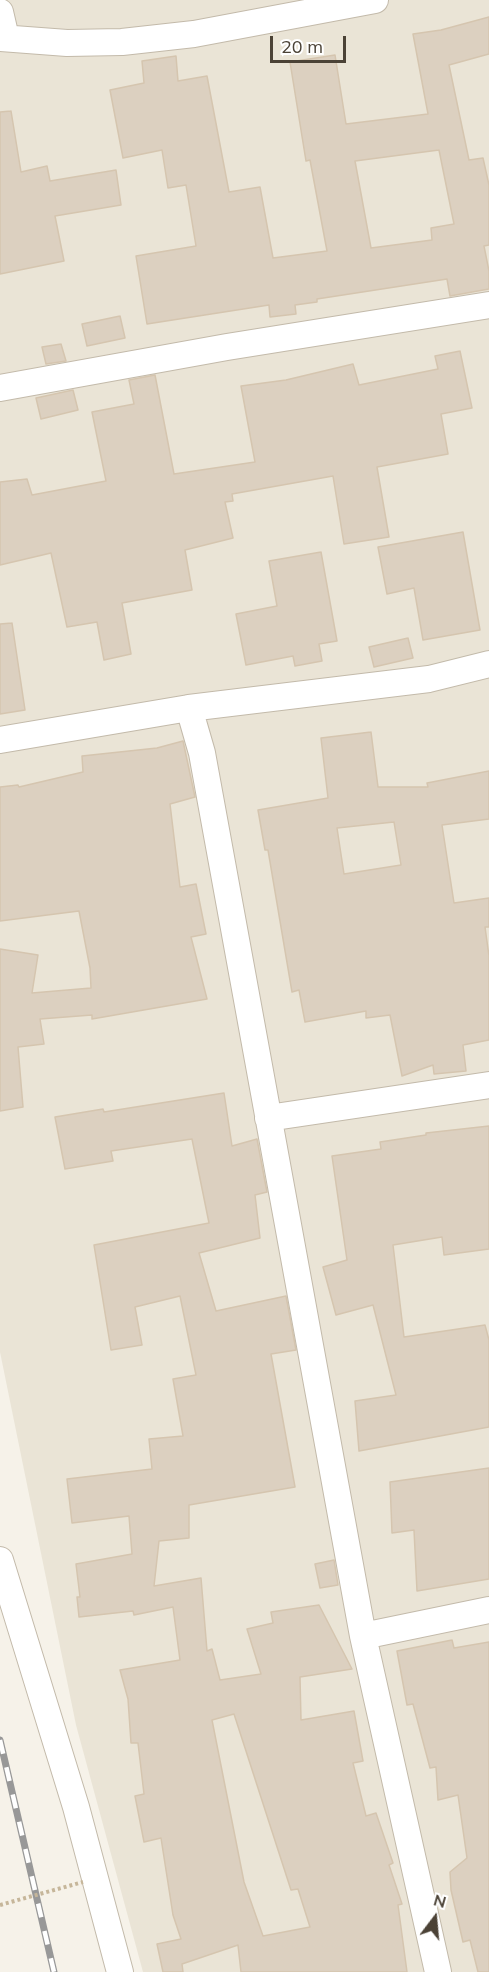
<!DOCTYPE html>
<style>
body{margin:0}
#map{position:relative;width:489px;height:1972px;overflow:hidden;background:#f6f2e9;font-family:Mulish,sans-serif}
canvas{display:block}
.north{position:absolute;left:405px;top:1888px;width:60px;height:60px;-webkit-text-stroke:4px #fff;paint-order:stroke;rotate:16deg;font-size:16px;font-weight:700;line-height:24px;text-align:center;color:#4b4236}
.north::after{content:'';display:block;margin:auto;width:21px;height:27px;background:#4b4236;clip-path:polygon(50% 0,100% 100%,50% 72%,0 100%)}
.scale{position:absolute;left:270px;top:36px;width:76px;height:27px;box-sizing:border-box;border:3px solid #4b4236;border-top:0;padding-left:8px;font-size:18px;line-height:21px;white-space:nowrap;color:#4b4236;-webkit-text-stroke:4px #fff;paint-order:stroke}
</style>
<div id="map">
<canvas width="489" height="1972"></canvas>
<div class="north">N</div>
<div class="scale">20 m</div>
</div>
<script>
const ctx = document.querySelector('canvas').getContext('2d');
ctx.lineJoin = 'round';
function paint(path, color) {
  ctx.fillStyle = color;
  ctx.fill(path, 'evenodd');
}
function toPath(rows) {
  const path = new Path2D();
  for (const r of rows) {
    path.moveTo(r[0], r[1]);
    for (let i = 2; i < r.length; i += 2) path.lineTo(r[i], r[i + 1]);
  }
  return path;
}
function stroke(path, color, width, dash) {
  ctx.strokeStyle = color;
  ctx.lineWidth = width;
  ctx.lineCap = dash ? 'butt' : 'round';
  ctx.setLineDash(dash || []);
  ctx.stroke(path);
}
const residential = toPath([
 [0,0,489,0,489,1972,143,1972,76,1725,0,1352]
]);
const building = toPath([
 [489,17,489,54,449,65,469,160,483,158,489,185,489,245,484,246,489,271,489,289,450,296,447,279,317,299,317,302,295,305,296,314,270,317,269,305,147,324,136,256,196,246,186,185,168,188,162,150,123,158,110,90,144,83,142,61,176,56,178,81,207,76,229,192,260,187,273,258,327,251,310,160,306,161,290,62,335,55,346,124,428,114,413,34,441,30,489,17],
 [439,150,454,224,431,228,432,240,371,248,355,161,439,150],
 [11,111,21,172,47,166,50,181,116,170,121,205,55,216,64,261,0,274,0,112,11,111],
 [120,316,125,338,87,346,82,324,120,316],
 [61,344,66,361,46,364,42,347,61,344],
 [460,351,472,408,441,414,448,454,377,467,389,537,344,544,333,476,232,494,233,501,225,502,233,538,185,550,192,590,122,603,131,654,104,660,97,622,67,627,51,553,0,565,0,482,27,479,32,495,106,481,92,412,134,404,129,380,155,375,174,474,255,462,241,386,286,380,353,364,359,385,438,369,435,356,460,351],
 [73,390,78,410,41,419,36,398,73,390],
 [463,532,480,630,423,640,414,588,387,594,378,547,463,532],
 [321,552,337,641,319,644,322,661,295,666,293,656,246,665,236,614,277,606,269,561,321,552],
 [12,623,25,710,0,714,0,624,12,623],
 [408,638,413,658,374,667,369,647,408,638],
 [371,732,378,787,428,787,427,783,489,771,489,819,442,825,454,903,489,898,489,927,485,927,489,956,489,1040,463,1045,466,1071,434,1074,433,1065,402,1076,390,1015,366,1018,366,1011,305,1022,299,990,292,992,268,850,265,850,258,810,328,798,321,738,371,732],
 [394,822,401,865,344,874,337,828,394,822],
 [183,741,195,797,170,804,180,887,196,884,206,934,191,937,207,999,92,1019,92,1015,40,1019,44,1044,18,1047,23,1107,0,1111,0,949,38,955,32,993,91,988,90,968,79,911,0,921,0,787,18,785,19,787,83,772,82,756,157,748,183,741],
 [224,1093,232,1146,257,1139,267,1192,255,1195,260,1238,199,1253,216,1311,286,1296,296,1350,271,1354,295,1487,189,1505,189,1538,159,1541,154,1586,201,1578,207,1651,212,1649,220,1680,261,1674,247,1629,273,1623,271,1612,319,1605,352,1669,300,1677,301,1720,354,1711,363,1761,353,1763,366,1816,376,1813,393,1863,389,1865,402,1904,398,1905,407,1972,241,1972,238,1945,182,1964,183,1972,163,1972,157,1944,181,1939,173,1915,161,1838,144,1842,135,1796,144,1794,138,1743,131,1743,128,1699,120,1670,180,1660,173,1607,134,1615,133,1611,79,1617,77,1597,80,1597,76,1564,132,1554,129,1516,72,1523,67,1479,152,1469,149,1439,183,1436,173,1379,196,1375,180,1296,135,1307,142,1345,111,1350,94,1245,209,1223,192,1139,111,1151,113,1161,65,1169,55,1117,103,1109,104,1112,224,1093],
 [234,1714,291,1890,298,1889,310,1927,263,1936,244,1882,212,1720,234,1714],
 [489,1126,489,1249,444,1255,442,1237,393,1245,404,1337,485,1325,489,1340,489,1427,359,1451,355,1401,396,1395,373,1305,336,1315,323,1267,347,1260,332,1156,381,1149,380,1142,426,1135,426,1133,489,1126],
 [489,1468,489,1579,417,1591,414,1530,392,1533,390,1482,489,1468],
 [334,1560,338,1585,320,1588,315,1564,334,1560],
 [452,1640,454,1648,489,1642,489,1972,478,1972,470,1940,463,1942,451,1890,450,1872,467,1858,458,1795,438,1800,436,1767,430,1768,413,1704,407,1705,397,1651,452,1640]
]);
const minor = toPath([
 [0,12,6,38],
 [0,38,67,43,122,42,194,34,375,0],
 [0,388,227,347,489,305],
 [189,708,429,679,489,664],
 [0,740,189,708,202,753,363,1636,438,1972],
 [268,1118,489,1085],
 [0,1560,76,1807,120,1972],
 [363,1636,489,1610]
]);
const rail = toPath([
 [0,1740,54,1972]
]);
const pathBridge = toPath([
 [0,1905,83,1882]
]);
paint(residential, '#eae4d6');
paint(building, '#dcd0c0');
stroke(building, '#d5c5af', 1.5);
stroke(minor, '#c3baaa', 28);
stroke(minor, '#fff', 26);
stroke(rail, '#989898', 7);
stroke(rail, '#fff', 4.5, [14]);
stroke(pathBridge, '#c6b69a', 4, [3, 3]);
</script>
